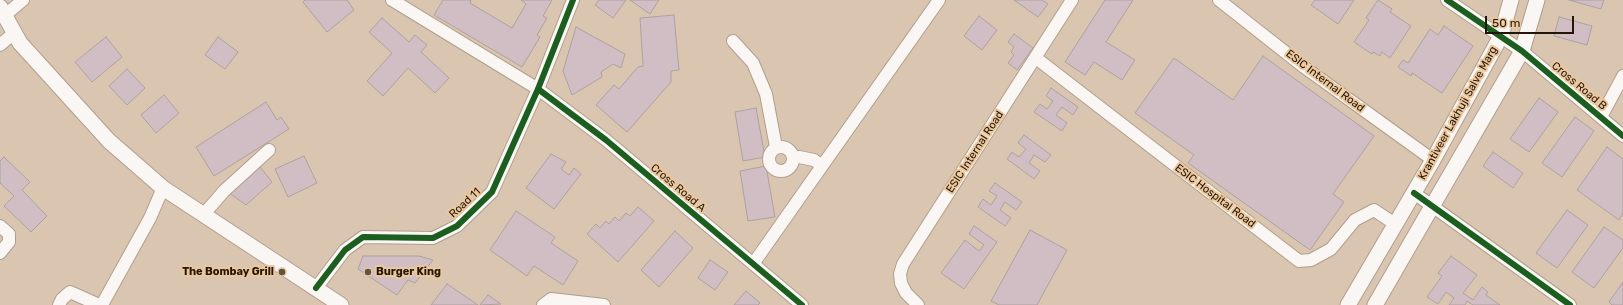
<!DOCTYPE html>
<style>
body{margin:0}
#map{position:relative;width:1623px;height:305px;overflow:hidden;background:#dac6b0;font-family:Rubik,sans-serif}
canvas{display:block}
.scale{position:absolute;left:1485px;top:16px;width:89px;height:18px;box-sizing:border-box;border:2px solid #231606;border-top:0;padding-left:5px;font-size:12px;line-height:14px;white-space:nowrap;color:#231606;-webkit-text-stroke:3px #ebc79e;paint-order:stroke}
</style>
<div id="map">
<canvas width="1623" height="305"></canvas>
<div class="scale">50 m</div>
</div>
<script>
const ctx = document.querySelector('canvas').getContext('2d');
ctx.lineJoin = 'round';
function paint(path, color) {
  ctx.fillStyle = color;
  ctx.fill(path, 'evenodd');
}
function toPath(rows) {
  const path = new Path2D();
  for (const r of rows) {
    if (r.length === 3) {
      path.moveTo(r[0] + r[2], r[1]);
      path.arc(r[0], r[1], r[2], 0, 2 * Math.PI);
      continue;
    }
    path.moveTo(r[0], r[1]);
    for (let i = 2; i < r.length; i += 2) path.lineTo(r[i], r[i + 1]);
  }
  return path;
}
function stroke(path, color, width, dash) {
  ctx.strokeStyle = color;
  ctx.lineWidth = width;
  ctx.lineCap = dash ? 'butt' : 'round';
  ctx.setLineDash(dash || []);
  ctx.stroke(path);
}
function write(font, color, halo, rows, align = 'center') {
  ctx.font = font + ' Rubik,sans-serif';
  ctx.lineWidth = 4;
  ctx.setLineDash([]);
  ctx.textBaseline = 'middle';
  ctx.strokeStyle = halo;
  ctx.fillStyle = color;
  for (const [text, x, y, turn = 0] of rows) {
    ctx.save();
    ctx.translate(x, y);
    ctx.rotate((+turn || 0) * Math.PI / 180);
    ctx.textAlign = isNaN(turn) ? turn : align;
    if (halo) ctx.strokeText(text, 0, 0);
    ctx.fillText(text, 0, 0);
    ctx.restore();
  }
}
const building = toPath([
 [305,0,347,0,354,10,327,32,303,2,305,0],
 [443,0,471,0,470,3,512,28,526,4,521,0,552,0,543,16,547,18,537,35,540,37,522,67,434,15,443,0],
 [599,0,626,0,613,18,595,5,599,0],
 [630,0,659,0,650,14,630,0],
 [1014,0,1042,0,1048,4,1038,17,1014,0],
 [1105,0,1133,0,1106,42,1135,60,1122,80,1094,62,1085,75,1065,62,1105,0],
 [1315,0,1354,0,1338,24,1311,5,1315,0],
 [1378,0,1392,9,1390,12,1411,26,1390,58,1382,52,1380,56,1373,52,1372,54,1354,42,1369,20,1366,18,1378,0],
 [1569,0,1604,0,1601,9,1569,0],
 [674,15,679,70,671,71,671,82,627,132,596,105,614,85,619,89,638,67,643,66,640,18,674,15],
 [979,16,997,30,982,50,964,36,979,16],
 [1559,17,1592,26,1587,45,1554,36,1559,17],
 [382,18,409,42,415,35,427,45,421,52,449,78,435,93,408,68,383,96,367,81,392,53,369,32,382,18],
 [1444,26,1473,46,1442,93,1412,73,1411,76,1398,67,1403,60,1408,63,1430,29,1438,35,1444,26],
 [576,27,625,54,621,68,613,64,601,72,602,77,572,95,563,71,576,27],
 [1014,34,1033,48,1017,70,1008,63,1014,55,1011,52,1014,47,1008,42,1014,34],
 [106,37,122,57,92,82,75,62,106,37],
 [218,37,238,52,225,69,205,55,218,37],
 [1263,56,1374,136,1333,194,1344,202,1310,250,1188,163,1194,155,1135,113,1174,58,1233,100,1263,56],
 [127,69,145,88,127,105,109,86,127,69],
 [1051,88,1078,107,1073,115,1062,107,1056,115,1067,123,1062,131,1034,112,1040,104,1047,109,1053,101,1046,96,1051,88],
 [164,95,179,113,156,133,141,115,164,95],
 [1539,98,1558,112,1529,152,1510,139,1539,98],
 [266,102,277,120,281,117,289,129,214,176,196,147,266,102],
 [756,108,765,157,743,161,735,112,756,108],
 [1575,117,1594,131,1562,177,1542,163,1575,117],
 [1024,135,1051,155,1045,162,1034,155,1029,163,1040,171,1034,179,1007,159,1012,152,1019,157,1026,149,1018,143,1024,135],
 [1607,147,1623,159,1623,213,1619,220,1577,190,1607,147],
 [1493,152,1523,173,1513,188,1483,166,1493,152],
 [551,154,566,162,561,169,569,175,574,168,581,174,554,209,526,188,551,154],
 [304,156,317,183,288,197,275,169,304,156],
 [4,157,30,182,22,190,47,216,31,232,4,206,14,196,0,183,0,161,4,157],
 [766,166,775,217,748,221,740,171,766,166],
 [260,167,272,182,246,205,228,192,260,167],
 [995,183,1022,202,1016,210,1005,202,1000,210,1011,218,1005,226,978,207,983,199,991,205,997,196,989,191,995,183],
 [638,207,654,221,618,262,587,234,596,224,600,228,606,221,609,224,615,217,619,221,626,213,630,216,638,207],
 [1567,210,1588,225,1557,268,1536,253,1567,210],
 [516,211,555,237,551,243,578,261,563,285,534,266,527,276,490,250,516,211],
 [974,226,997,242,964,289,941,273,965,240,979,251,984,245,969,234,974,226],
 [1604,227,1623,240,1623,248,1594,288,1572,272,1604,227],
 [1030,230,1067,250,1037,305,999,305,991,301,1030,230],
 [675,231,693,248,659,287,641,270,675,231],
 [363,256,419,256,433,260,415,283,408,280,397,295,358,269,363,256],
 [1451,256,1477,275,1463,293,1473,300,1482,287,1488,292,1486,295,1500,305,1473,305,1467,301,1465,305,1449,305,1454,298,1446,292,1438,304,1427,297,1442,276,1438,273,1451,256],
 [710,260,728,272,715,290,698,278,710,260],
 [1623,282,1623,305,1612,305,1609,302,1623,282],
 [447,284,478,305,431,305,447,284],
 [746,291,760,303,758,305,734,305,746,291],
 [488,295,501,304,480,305,488,295]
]);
const minor = toPath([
 [392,0,538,89,606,140,802,305],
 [1219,0,1304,67,1433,160],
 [1447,0,1522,51,1623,136],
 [4,16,23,0],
 [733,41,753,63,766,94,776,147],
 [0,45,14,33],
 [1036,58,1299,261,1311,260,1331,249,1355,220,1374,210,1395,224],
 [1601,117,1623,76],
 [781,159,12],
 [793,158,799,157,814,160,822,166],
 [1414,193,1570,305],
 [204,214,224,191,269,150],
 [0,226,9,234,9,242,0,253],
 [753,264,939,0],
 [316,288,345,250,363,237,433,238,457,226,492,192,538,89,573,0],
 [59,305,62,299,70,292,99,305,103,303,150,218,163,188],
 [543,305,551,299,604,305],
 [918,305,906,293,901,283,900,274,903,264,1072,0]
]);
const major = toPath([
 [0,7,20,43,109,141,163,188,341,305],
 [1348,305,1433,160,1501,36,1511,0],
 [1375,305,1522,51,1537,0]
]);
const cycleway = toPath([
 [1447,0,1522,51,1623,136],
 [538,89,606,140,802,305],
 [1414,193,1570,305],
 [316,288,345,250,363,237,433,238,457,226,492,192,538,89,573,0]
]);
const markers = [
 [282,272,4,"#635442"],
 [368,272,4,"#635442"]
];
const streetNames = [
 ["ESIC Internal Road",1325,81,37],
 ["Cross Road B",1579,86,40],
 ["Krantiveer Lakhuji Salve Marg",1458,113,-61],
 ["ESIC Internal Road",975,152,-57],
 ["Cross Road A",678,188,40],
 ["ESIC Hospital Road",1215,196,37],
 ["Road 11",465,203,-43]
];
const poiNames = [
 ["The Bombay Grill",274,272],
 ["Burger King",376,272,"left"]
];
paint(building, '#d1bec5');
stroke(building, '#ada09e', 1);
stroke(minor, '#ae9f8d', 14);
stroke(major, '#ae9f8d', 17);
stroke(minor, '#f9f6f3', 12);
stroke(major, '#f9f6f3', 15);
stroke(cycleway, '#1b5e20', 6);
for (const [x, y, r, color] of markers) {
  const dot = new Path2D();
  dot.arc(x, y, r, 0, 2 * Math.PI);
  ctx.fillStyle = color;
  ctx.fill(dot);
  stroke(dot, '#ebc79e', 1.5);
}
write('11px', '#231606', '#ebc79e', streetNames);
write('bold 11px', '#231606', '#ebc79e', poiNames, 'right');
</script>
